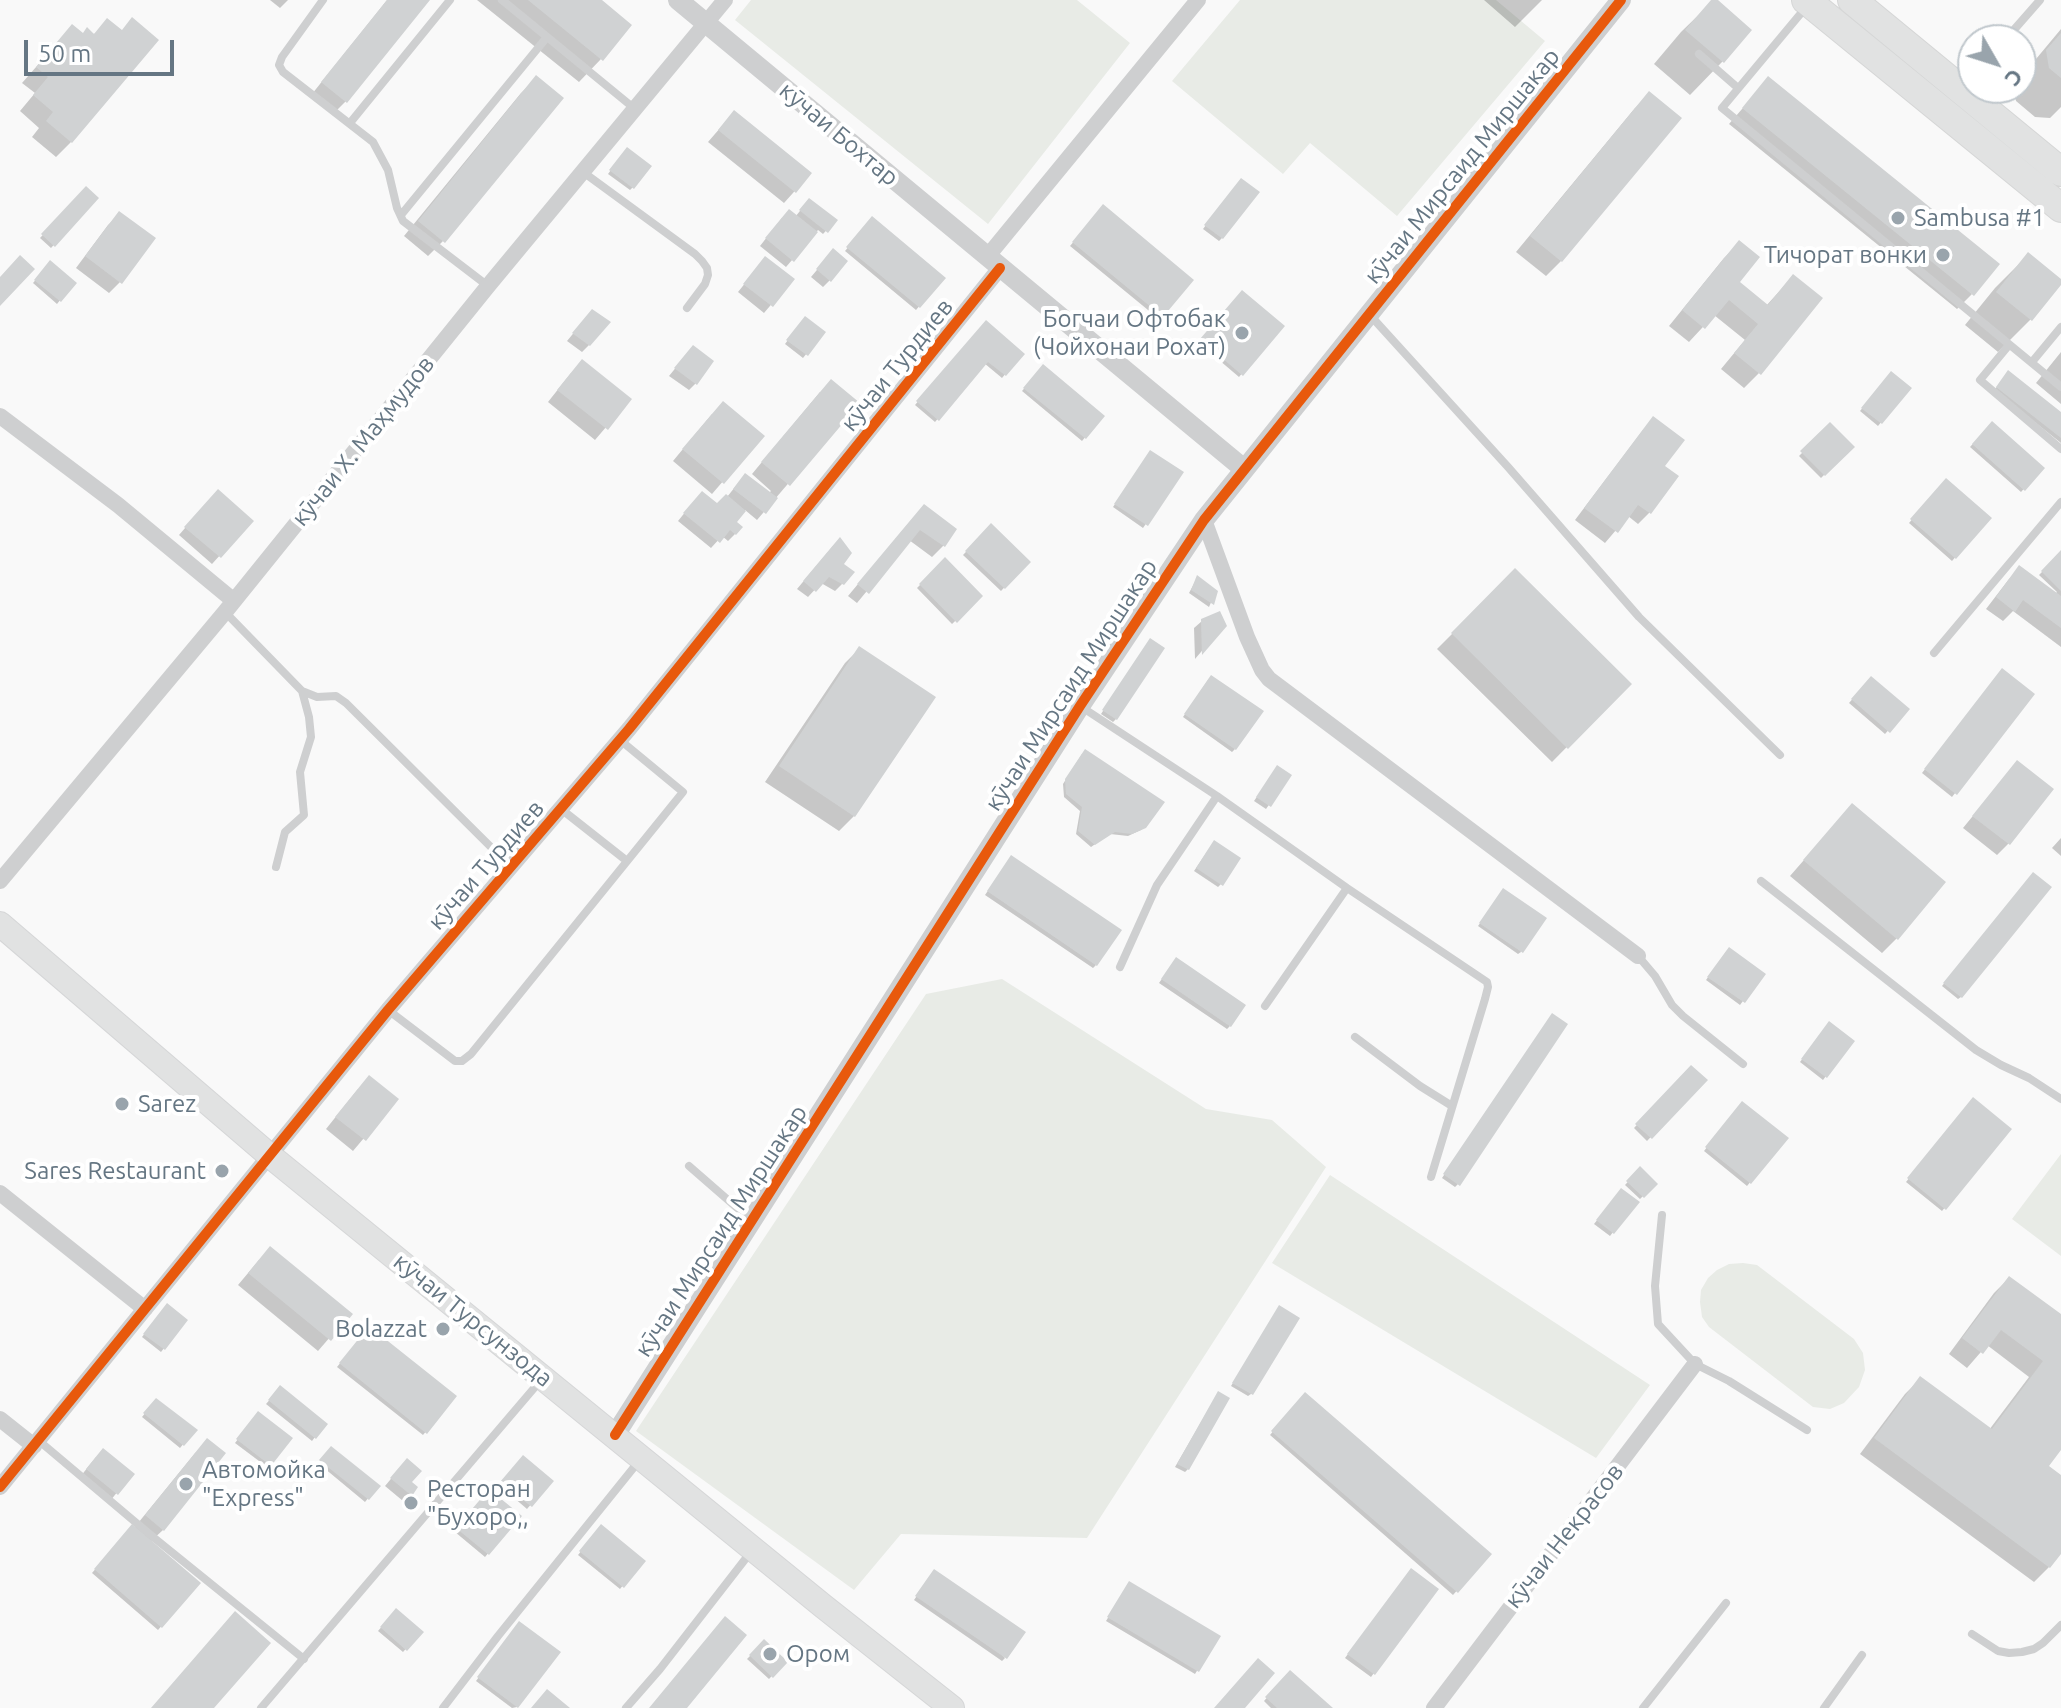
<!DOCTYPE html>
<meta charset="utf-8">
<style>
body{margin:0}
#map{position:relative;width:2061px;height:1708px;overflow:hidden;background:#f9f9f9;font-family:Ubuntu,sans-serif}
canvas{display:block}
.north{position:absolute;left:1957px;top:24px;width:80px;height:80px;box-sizing:border-box;background:#fff;border:2px solid #c1c8cd;border-radius:50%;rotate:129deg;font-size:22px;font-weight:700;line-height:32px;text-align:center;color:#657683}
.north::after{content:'';display:block;margin:auto;width:28px;height:36px;background:#99a4ac;clip-path:polygon(50% 0,100% 100%,50% 72%,0 100%)}
.scale{position:absolute;left:24px;top:40px;width:150px;height:36px;box-sizing:border-box;border:4px solid #657683;border-top:0;padding-left:10px;font-size:24px;line-height:28px;white-space:nowrap;color:#657683;-webkit-text-stroke:6px #fff;paint-order:stroke}
</style>
<div id="map">
<canvas width="2061" height="1708"></canvas>
<div class="north">С</div>
<div class="scale">50 m</div>
</div>
<script>
const ctx = document.querySelector('canvas').getContext('2d');
ctx.lineJoin = 'round';
function paint(path, color) {
  ctx.fillStyle = color;
  ctx.fill(path, 'evenodd');
}
function toPath(rows) {
  const path = new Path2D();
  for (const r of rows) {
    path.moveTo(r[0], r[1]);
    for (let i = 2; i < r.length; i += 2) path.lineTo(r[i], r[i + 1]);
  }
  return path;
}
function stroke(path, color, width, dash) {
  ctx.strokeStyle = color;
  ctx.lineWidth = width;
  ctx.lineCap = dash ? 'butt' : 'round';
  ctx.setLineDash(dash || []);
  ctx.stroke(path);
}
function write(font, color, halo, rows, align = 'center') {
  ctx.font = font + ' Ubuntu,sans-serif';
  ctx.lineWidth = 8;
  ctx.setLineDash([]);
  ctx.textBaseline = 'middle';
  ctx.strokeStyle = halo;
  ctx.fillStyle = color;
  for (const [text, x, y, turn = 0] of rows) {
    ctx.save();
    ctx.translate(x, y);
    ctx.rotate((+turn || 0) * Math.PI / 180);
    ctx.textAlign = isNaN(turn) ? turn : align;
    if (halo) ctx.strokeText(text, 0, 0);
    ctx.fillText(text, 0, 0);
    ctx.restore();
  }
}
const green = toPath([
 [751,0,1077,0,1130,43,988,224,735,20],
 [1240,0,1496,0,1545,41,1397,216,1310,143,1283,174,1172,81],
 [1002,979,1206,1109,1272,1120,1326,1167,1087,1538,901,1534,854,1590,636,1431,926,994],
 [2061,1154,2061,1256,2012,1219],
 [1330,1175,1650,1385,1596,1458,1272,1263],
 [1743,1263,1757,1265,1854,1339,1863,1353,1865,1370,1859,1387,1844,1403,1830,1409,1813,1407,1709,1327,1702,1317,1700,1302,1701,1290,1708,1278,1717,1270,1729,1264]
]);
const shadow = toPath([
 [270,0,288,0,280,8],
 [387,0,427,0,346,101,335,112,312,94],
 [477,0,599,0,601,59,579,82],
 [1484,0,1542,0,1515,27],
 [1714,0,1750,30,1722,62,1690,95,1654,64,1681,32],
 [72,26,82,35,121,31,156,40,71,142,56,157,32,137,39,128,20,111,35,93,22,83],
 [2061,29,2061,107,2050,118,2035,117,2016,101,2015,88,2021,88,2021,77],
 [536,78,443,241,428,256,404,236,521,93],
 [1768,79,1972,294,1957,309,1729,124],
 [1650,94,1679,118,1561,261,1546,276,1516,252,1635,108],
 [734,112,810,174,784,203,708,142],
 [624,152,633,187,630,190,608,174],
 [1238,183,1222,238,1219,241,1203,229],
 [86,189,96,198,51,248,40,238],
 [809,200,835,221,823,234,818,230,786,267,760,246,782,218,795,217],
 [1103,207,1191,280,1159,319,1070,246],
 [119,214,120,282,109,293,76,268,108,225],
 [872,219,943,278,916,310,845,251],
 [1739,243,1737,282,1766,306,1793,276,1759,373,1744,388,1721,369,1745,340,1714,315,1689,342,1669,326,1724,258],
 [2028,255,2061,281,2031,319,1998,352,1965,325,1995,288],
 [827,258,830,280,823,287,811,277],
 [50,263,74,283,57,304,33,283],
 [759,266,792,280,764,313,738,292],
 [1242,293,1282,326,1239,377,1199,343],
 [586,318,589,345,582,352,567,341],
 [802,321,823,333,803,358,785,344],
 [986,323,1022,354,1002,378,984,363,935,422,915,405],
 [2061,352,2061,404,2036,383],
 [687,354,696,383,689,390,669,376],
 [1043,367,1103,416,1082,441,1022,391],
 [571,373,630,399,595,440,548,402],
 [2009,373,2061,414,2061,443,1994,390],
 [1891,374,1909,388,1878,426,1860,411],
 [820,392,857,403,757,520,745,510,735,522,735,534,728,541,722,536,711,548,678,521,695,500,717,506,727,497,739,482,769,493,771,491,752,474],
 [712,414,762,436,712,494,673,461],
 [1992,423,2043,468,2021,492,1970,447],
 [1830,425,1852,447,1821,478,1799,456],
 [1643,430,1663,467,1649,513,1638,524,1628,516,1605,543,1575,520],
 [1148,455,1181,473,1143,528,1113,507],
 [1946,481,1989,518,1952,561,1909,523],
 [211,498,251,521,212,564,179,535],
 [913,518,954,529,943,546,932,557,909,540,857,603,848,596],
 [991,526,1028,562,1001,591,963,555],
 [833,546,842,584,835,591,821,583,808,597,797,589],
 [2061,553,2061,647,2013,611,2003,621,1986,609,2009,579,2020,568,2055,594,2057,592,2039,575],
 [945,560,981,596,952,624,917,588],
 [1515,571,1629,684,1552,762,1437,649],
 [1197,578,1216,591,1209,607,1189,593],
 [1202,621,1224,625,1195,659,1194,628],
 [1148,644,1116,719,1113,722,1101,714],
 [860,648,933,697,854,816,839,831,765,782,845,663],
 [2000,674,2032,694,1952,797,1922,773],
 [1871,678,1907,709,1885,734,1849,703],
 [1208,680,1235,749,1232,752,1183,717],
 [1082,754,1145,827,1141,830,1128,836,1110,834,1091,847,1076,834,1080,811,1064,797,1063,784],
 [2017,762,2051,789,2008,844,1997,855,1963,828],
 [1275,770,1290,775,1266,809,1254,801],
 [1852,805,1897,938,1882,953,1790,876],
 [2061,838,2061,856,2052,848],
 [1211,846,1221,884,1218,887,1194,871],
 [1009,860,1096,965,1093,968,985,895],
 [2033,874,1961,997,1958,999,1942,986],
 [1501,894,1521,952,1518,954,1478,926],
 [1726,952,1763,974,1740,1005,1706,980],
 [1173,963,1230,1026,1227,1029,1159,983],
 [1550,1019,1458,1184,1455,1187,1442,1178],
 [1827,1027,1852,1041,1823,1080,1800,1062],
 [1691,1068,1705,1080,1647,1141,1634,1128],
 [358,1089,396,1100,353,1151,326,1129],
 [1973,1100,2009,1130,1942,1211,1906,1182],
 [1742,1104,1786,1139,1747,1186,1704,1151],
 [1640,1169,1655,1184,1640,1199,1625,1185],
 [1619,1193,1637,1202,1610,1236,1594,1224],
 [259,1260,350,1314,318,1351,238,1285],
 [2009,1278,2061,1317,2061,1446,2046,1466,2061,1477,2061,1551,2049,1567,2034,1582,1860,1454,1905,1394,1920,1379,1989,1430,2029,1377,1987,1345,1967,1368,1949,1354,1994,1293],
 [164,1309,186,1320,161,1352,142,1337],
 [1277,1311,1251,1394,1248,1396,1231,1386],
 [369,1328,454,1397,423,1435,337,1367],
 [280,1388,325,1424,312,1441,266,1404],
 [1218,1393,1188,1469,1185,1472,1175,1467],
 [1305,1394,1489,1554,1453,1595,1270,1435],
 [156,1400,195,1430,180,1448,142,1417],
 [256,1416,270,1465,267,1467,235,1443],
 [331,1448,378,1486,365,1502,318,1463],
 [196,1452,163,1530,150,1542,198,1584,158,1630,92,1573,129,1530,134,1528],
 [96,1457,132,1474,110,1501,80,1477],
 [523,1458,551,1481,527,1509,499,1485],
 [400,1468,410,1483,410,1494,403,1501,385,1486],
 [489,1491,519,1516,485,1557,455,1532],
 [601,1527,643,1561,620,1589,578,1555],
 [932,1574,1005,1658,1002,1661,914,1600],
 [1408,1574,1436,1590,1371,1677,1345,1658],
 [1127,1587,1218,1637,1195,1674,1106,1621],
 [396,1610,421,1632,403,1652,378,1631],
 [516,1627,517,1707,512,1708,476,1681],
 [764,1642,785,1662,769,1679,747,1659],
 [1290,1672,1330,1708,1271,1708,1264,1701]
]);
const building = toPath([
 [387,0,430,0,347,103,321,82],
 [528,0,602,0,632,25,603,61],
 [1711,0,1718,0,1752,30,1724,63,1685,30],
 [132,17,159,40,72,143,46,121,53,112,33,95,48,77,36,67,72,24,83,33,87,27,94,34,107,18,122,30],
 [2061,33,2061,78,2049,68,2046,50],
 [536,75,564,98,445,243,418,221],
 [1768,76,2000,264,1974,296,1742,108],
 [1649,91,1682,118,1562,262,1530,236],
 [734,110,812,173,796,193,718,130],
 [627,147,652,166,634,189,609,170],
 [1241,178,1260,192,1223,239,1204,225],
 [86,186,99,198,55,247,41,234],
 [809,198,838,220,828,233,799,210],
 [1103,204,1194,280,1163,317,1072,242],
 [789,209,818,232,794,262,765,238],
 [119,211,156,238,122,284,85,256],
 [872,216,946,278,920,308,846,247],
 [1739,240,1760,257,1740,282,1768,305,1793,274,1823,298,1761,375,1734,353,1758,324,1729,300,1705,329,1682,310],
 [833,248,848,261,831,282,816,269],
 [2028,252,2061,279,2061,285,2032,321,1996,292],
 [20,255,35,269,0,306,0,277],
 [765,256,795,279,773,307,743,284],
 [50,260,77,283,61,302,34,280],
 [1242,290,1285,326,1243,376,1200,339],
 [592,309,611,322,590,346,572,333],
 [805,316,826,332,808,356,786,340],
 [986,320,1025,354,1006,376,988,362,939,421,916,401],
 [693,345,714,361,697,385,674,368],
 [582,359,632,399,608,430,557,390],
 [1043,364,1105,416,1086,439,1023,388],
 [2008,370,2061,412,2061,438,1996,387],
 [1891,371,1912,388,1882,424,1861,408],
 [831,379,860,403,790,486,761,462],
 [723,401,765,436,724,484,682,449],
 [1653,416,1685,440,1665,466,1679,476,1651,514,1638,505,1618,533,1584,508],
 [1992,421,2045,468,2025,491,1972,444],
 [1830,422,1855,447,1825,476,1800,451],
 [1150,450,1184,472,1148,526,1114,504],
 [745,473,778,498,766,514,733,489],
 [1946,478,1992,518,1956,559,1910,519],
 [218,489,254,521,221,558,184,527],
 [702,491,717,503,726,494,746,511,737,522,743,527,736,535,730,530,720,543,683,513],
 [924,504,957,529,945,547,920,530,869,594,857,584],
 [991,523,1031,562,1005,589,965,551],
 [840,537,852,553,844,564,855,572,844,585,829,577,816,592,803,581],
 [2061,550,2061,591,2041,571],
 [945,557,983,596,957,623,919,584],
 [2019,565,2061,596,2061,628,2023,600,2015,612,1996,597],
 [1515,568,1632,684,1568,749,1451,633],
 [1197,575,1218,591,1214,605,1191,590],
 [1220,611,1227,626,1202,655,1201,619],
 [1150,638,1165,648,1117,720,1102,710],
 [859,646,936,697,855,817,779,766],
 [2002,668,2035,694,1957,795,1924,769],
 [1211,675,1264,711,1236,750,1184,714],
 [1871,676,1910,709,1890,733,1851,699],
 [1085,749,1165,802,1146,828,1132,834,1115,832,1095,845,1078,831,1082,807,1066,794,1065,779],
 [2017,760,2054,789,2010,845,1972,816],
 [1277,765,1292,775,1271,807,1256,797],
 [1852,803,1946,882,1898,940,1803,860],
 [1214,840,1241,858,1223,886,1196,868],
 [1011,855,1122,930,1097,966,987,891],
 [2033,872,2052,887,1962,998,1943,983],
 [1503,888,1547,918,1523,953,1479,923],
 [1729,947,1766,974,1745,1003,1707,977],
 [1176,957,1246,1005,1231,1027,1161,979],
 [1552,1013,1568,1024,1460,1186,1443,1174],
 [1829,1021,1855,1041,1827,1078,1801,1059],
 [1691,1065,1708,1080,1652,1139,1635,1124],
 [369,1075,399,1099,366,1141,335,1117],
 [1973,1097,2012,1129,1946,1210,1907,1178],
 [1742,1101,1789,1138,1751,1184,1705,1147],
 [1640,1166,1658,1184,1644,1198,1626,1181],
 [1621,1188,1640,1202,1614,1234,1596,1220],
 [270,1246,353,1314,331,1341,248,1273],
 [2009,1276,2061,1314,2061,1450,2049,1466,2061,1475,2061,1554,2050,1568,1874,1438,1920,1376,1992,1429,2043,1361,2001,1330,1983,1354,1962,1338],
 [167,1303,188,1320,165,1350,143,1334],
 [1279,1305,1300,1318,1253,1395,1232,1383],
 [369,1326,457,1396,427,1434,339,1363],
 [280,1385,328,1424,316,1439,268,1400],
 [1218,1391,1230,1398,1189,1470,1177,1464],
 [1305,1392,1492,1554,1458,1593,1271,1431],
 [156,1398,198,1430,184,1446,143,1413],
 [258,1411,293,1438,271,1466,236,1439],
 [207,1438,226,1453,164,1531,145,1515],
 [331,1446,381,1486,369,1500,319,1460],
 [103,1448,135,1474,118,1495,86,1469],
 [523,1455,554,1481,532,1507,500,1482],
 [407,1458,422,1471,412,1482,418,1487,412,1496,390,1478],
 [489,1489,522,1516,489,1555,456,1528],
 [132,1524,201,1583,162,1628,94,1569],
 [601,1524,646,1561,624,1588,579,1551],
 [1411,1568,1439,1589,1375,1675,1347,1654],
 [934,1569,1026,1632,1007,1659,915,1596],
 [1129,1581,1221,1636,1199,1672,1107,1617],
 [396,1608,424,1632,407,1651,380,1627],
 [235,1611,271,1643,214,1708,151,1708],
 [725,1616,747,1635,687,1708,649,1708],
 [519,1621,561,1652,518,1708,477,1677],
 [764,1639,788,1662,773,1678,749,1655],
 [1258,1658,1275,1673,1245,1708,1214,1708],
 [1290,1670,1333,1708,1277,1708,1265,1697],
 [547,1689,570,1708,531,1708]
]);
const service = toPath([
 [323,0,282,57,279,65,283,72,373,142,388,170,397,208,403,221,488,286],
 [502,0,635,109],
 [1807,6,1722,108,2061,387],
 [2005,40,2040,0],
 [1699,54,1738,88],
 [350,123,450,0],
 [583,172,695,254,702,261,707,268,708,275,705,284,687,308],
 [401,215,547,37],
 [1369,314,1508,467,1639,617,1780,755],
 [2009,345,1980,380,2061,449],
 [2032,362,2061,327],
 [225,612,302,691,317,697,336,696,346,703,511,867],
 [1934,653,2061,502],
 [1080,706,1217,796,1347,888,1487,982,1488,987,1485,999,1431,1177],
 [561,809,627,861],
 [276,867,285,832,304,815,300,772,311,737,309,717,302,691],
 [1761,881,1976,1050,2001,1065,2029,1078,2061,1099],
 [1638,956,1655,976,1672,1005,1683,1016,1743,1064],
 [1120,967,1157,885,1217,796],
 [1265,1006,1347,888],
 [388,1010,455,1061,462,1061,471,1054,683,792,620,740],
 [1355,1037,1420,1086,1452,1106],
 [689,1166,751,1220],
 [1662,1215,1655,1286,1658,1324,1695,1364,1729,1381,1807,1430],
 [38,1440,153,1537,304,1659],
 [1972,1634,1998,1651,2009,1653,2022,1652,2034,1649,2043,1643,2061,1625],
 [261,1708,541,1380],
 [443,1708,498,1636,639,1461],
 [626,1708,660,1669,750,1553],
 [1643,1708,1726,1603],
 [1824,1708,1862,1655]
]);
const minor = toPath([
 [987,257,1198,0],
 [0,416,118,505,234,601],
 [1204,520,1247,637,1262,670,1269,679,1638,956],
 [0,881,225,612,488,286,725,0],
 [0,1193,145,1309],
 [0,1419,34,1446],
 [0,1487,388,1010,629,729,1000,268],
 [1434,1708,1695,1364]
]);
const tertiary = toPath([
 [678,0,1244,469],
 [615,1435,1080,706,1204,520,1621,0]
]);
const secondary = toPath([
 [0,924,269,1155,823,1606,952,1708]
]);
const trunk = toPath([
 [1806,0,2061,208],
 [1852,0,2061,172]
]);
const cycleway = toPath([
 [615,1435,1080,706,1204,520,1621,0],
 [0,1487,388,1010,629,729,1000,268]
]);
const markers = [
 [1898,218,8,"#99a4ac"],
 [1943,255,8,"#99a4ac"],
 [1242,333,8,"#99a4ac"],
 [122,1104,8,"#99a4ac"],
 [222,1171,8,"#99a4ac"],
 [443,1329,8,"#99a4ac"],
 [186,1484,8,"#99a4ac"],
 [411,1503,8,"#99a4ac"],
 [770,1654,8,"#99a4ac"]
];
const streetNames = [
 ["кӯчаи Бохтар",839,134,40],
 ["кӯчаи Мирсаид Миршакар",1462,166,-51],
 ["кӯчаи Турдиев",897,365,-51],
 ["кӯчаи Х. Маҳмудов",363,441,-51],
 ["кӯчаи Мирсаид Миршакар",1071,685,-57],
 ["кӯчаи Турдиев",486,865,-49],
 ["кӯчаи Мирсаид Миршакар",721,1231,-57],
 ["кӯчаи Турсунзода",473,1320,39],
 ["кӯчаи Некрасов",1564,1536,-52]
];
const poiNames = [
 ["Sambusa #1",1914,218],
 ["Тичорат вонки",1927,255,"right"],
 ["Богчаи Офтобак",1226,319,"right"],
 ["(Чойхонаи Рохат)",1226,347,"right"],
 ["Sarez",138,1104],
 ["Sares Restaurant",206,1171,"right"],
 ["Bolazzat",427,1329,"right"],
 ["Автомойка",202,1470],
 ["\"Express\"",202,1498],
 ["Ресторан",427,1489],
 ["\"Бухоро,,",427,1517],
 ["Ором",786,1654]
];
paint(green, '#e8ebe6');
paint(shadow, '#0003');
paint(building, '#d0d2d3');
stroke(secondary, '#d5d6d7', 26);
stroke(trunk, '#d5d6d6', 30);
stroke(service, '#cecfd0', 8);
stroke(minor, '#cecfd0', 16);
stroke(tertiary, '#cecfd0', 20);
stroke(secondary, '#e1e2e2', 24);
stroke(trunk, '#e1e2e2', 28);
stroke(cycleway, '#e8590c', 10);
for (const [x, y, r, color] of markers) {
  const dot = new Path2D();
  dot.arc(x, y, r, 0, 2 * Math.PI);
  ctx.fillStyle = color;
  ctx.fill(dot);
  stroke(dot, '#fff', 3);
}
write('24px', '#657683', '#fff', streetNames);
write('24px', '#657683', '#fff', poiNames, 'left');
</script>
